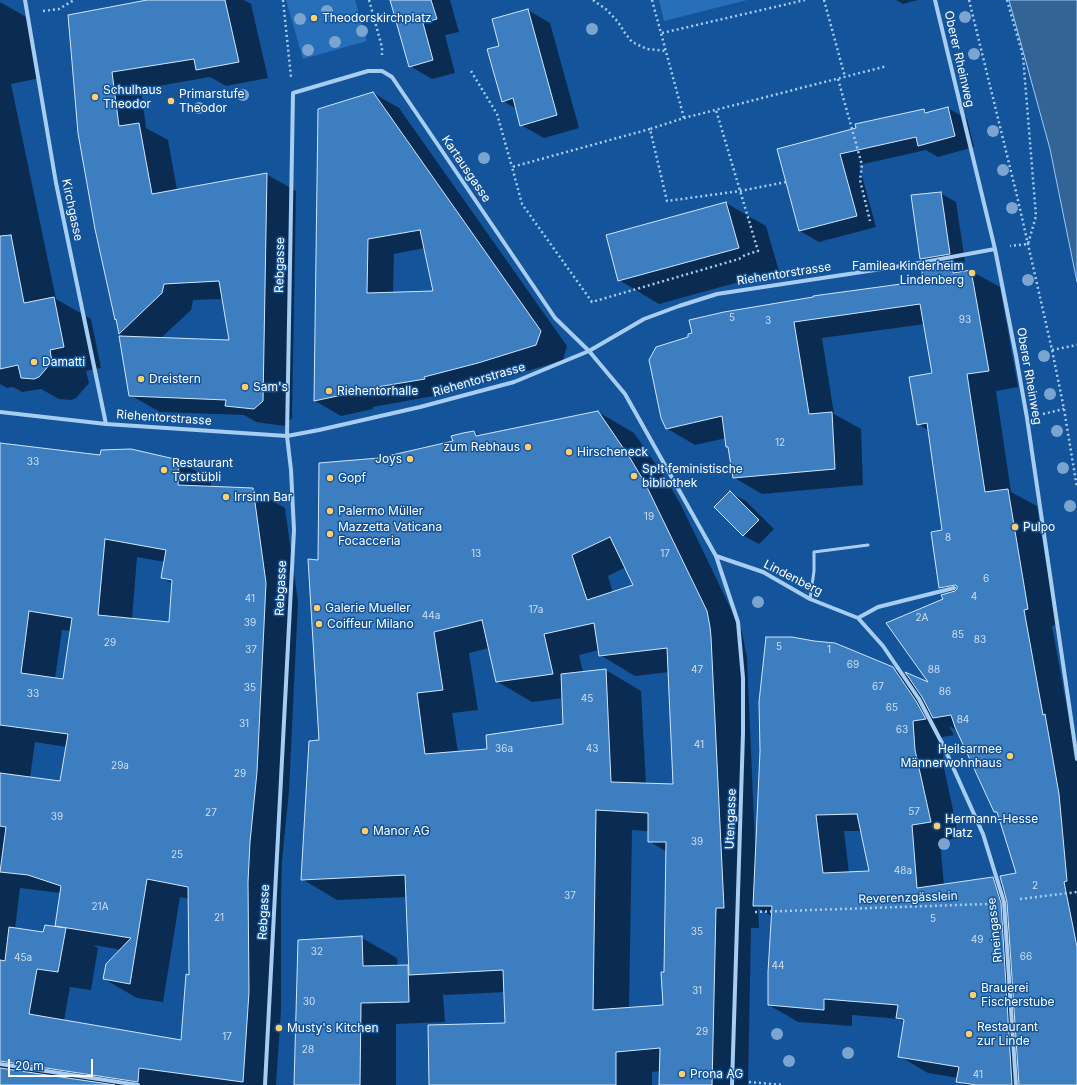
<!DOCTYPE html>
<meta charset="utf-8">
<style>
body{margin:0}
#map{position:relative;width:1077px;height:1085px;overflow:hidden;background:#14549a;font-family:Inter,sans-serif}
canvas{display:block}
.scale{position:absolute;left:8px;top:1059px;width:85px;height:18px;box-sizing:border-box;border:2px solid #fff;border-top:0;padding-left:5px;font-size:12px;line-height:14px;white-space:nowrap;color:#fff;-webkit-text-stroke:3px #14549a;paint-order:stroke}
</style>
<div id="map">
<canvas width="1077" height="1085"></canvas>
<div class="scale">20 m</div>
</div>
<script>
const ctx = document.querySelector('canvas').getContext('2d');
ctx.lineJoin = 'round';
function paint(path, color) {
  ctx.fillStyle = color;
  ctx.fill(path, 'evenodd');
}
function toPath(rows) {
  const path = new Path2D();
  for (const r of rows) {
    path.moveTo(r[0], r[1]);
    for (let i = 2; i < r.length; i += 2) path.lineTo(r[i], r[i + 1]);
  }
  return path;
}
function stroke(path, color, width, dash) {
  ctx.strokeStyle = color;
  ctx.lineWidth = width;
  ctx.lineCap = dash ? 'butt' : 'round';
  ctx.setLineDash(dash || []);
  ctx.stroke(path);
}
function write(font, color, halo, rows, align = 'center') {
  ctx.font = font + ' Inter,sans-serif';
  ctx.lineWidth = 3;
  ctx.setLineDash([]);
  ctx.textBaseline = 'middle';
  ctx.strokeStyle = halo;
  ctx.fillStyle = color;
  for (const [text, x, y, turn = 0] of rows) {
    ctx.save();
    ctx.translate(x, y);
    ctx.rotate((+turn || 0) * Math.PI / 180);
    ctx.textAlign = isNaN(turn) ? turn : align;
    if (halo) ctx.strokeText(text, 0, 0);
    ctx.fillText(text, 0, 0);
    ctx.restore();
  }
}
const green = toPath([
 [286,0,355,0,367,41,303,59],
 [659,0,747,0,664,21]
]);
const water = toPath([
 [1009,0,1077,0,1077,282,1050,149,1009,0]
]);
const shadow = toPath([
 [152,0,244,0,251,4,268,78,226,86,210,77,141,89,146,128,168,140,177,190,266,174,296,191,292,418,284,426,256,422,244,415,160,412,130,395,125,337,120,334,96,229,69,16],
 [223,299,230,341,161,338,191,310,193,300],
 [391,0,450,0,459,32,445,35,455,73,432,79,410,66],
 [896,0,918,0,903,4],
 [0,2,28,18,40,78,11,84,56,299,91,319,101,368,86,371,89,383,76,398,71,400,59,399,41,389,22,392,13,387,7,388,0,384],
 [528,10,550,23,579,128,544,138,521,125,517,109,503,101,501,47],
 [373,93,399,108,567,346,563,360,505,378,450,392,450,393,373,407,373,409,341,416,315,401],
 [425,248,434,292,393,293,394,254],
 [948,108,967,119,974,147,938,157,926,150,859,165,876,227,819,242,800,231,778,150,924,110,929,113],
 [940,193,956,202,965,262,955,264,967,271,971,271,1000,287,1018,387,996,391,1011,492,1037,506,1056,625,1052,626,1071,730,1077,753,1077,1085,964,1085,957,1081,958,1078,928,1073,899,1056,904,1022,900,1019,852,1015,852,1026,798,1022,769,1005,773,917,758,908,759,928,751,928,748,1085,660,1085,660,1071,652,1072,652,1085,430,1085,506,1024,505,992,446,995,443,994,445,1022,396,1024,396,1085,295,1085,362,938,397,958,398,966,407,966,410,967,407,897,337,900,302,879,320,741,319,561,379,459,454,442,474,432,481,436,598,412,634,433,666,479,681,505,742,632,747,658,755,844,757,844,893,668,910,678,931,684,944,600,951,593,940,587,943,531,929,431,918,424,934,374,925,324,822,338,834,414,861,429,863,485,762,494,733,477,729,448,727,447,726,438,695,445,666,428,650,360,918,282,924,279,932,265,920,259],
 [626,567,635,586,613,593,608,576],
 [489,648,496,681,532,702,563,698,564,725,489,750,458,752,452,713,478,710,469,653],
 [599,650,600,655,635,676,669,672,674,785,646,784,641,691,606,670,583,672,579,655],
 [949,726,958,731,995,811,999,814,1017,874,1003,884,992,878,944,885,940,841,959,838,944,768,942,737,954,735],
 [632,830,649,831,649,841,667,852,665,1006,629,1008],
 [844,831,862,831,870,872,849,873],
 [997,899,1009,906,1009,909,996,901],
 [726,203,766,226,779,271,659,304,619,280],
 [0,444,101,456,179,461,211,480,211,488,252,489,285,508,298,602,289,791,282,861,281,901,281,1011,276,1085,0,1085],
 [137,557,165,562,162,578,173,584,170,623,132,619],
 [62,630,71,631,64,680,55,679],
 [35,742,67,747,61,782,30,778],
 [20,888,61,893,56,926,60,928,44,933,15,929],
 [180,897,190,899,190,976,181,1041,64,1021,70,987,91,990,98,948,93,945,122,950,104,979,137,998,163,1002],
 [730,493,746,501,774,529,759,544,744,536,716,507]
]);
const building = toPath([
 [147,0,225,0,239,62,196,70,194,59,112,72,119,126,139,123,152,194,267,173,263,401,254,409,225,406,226,400,129,396,119,336,229,340,219,281,164,284,162,293,119,334,116,319,115,320,95,229,78,133,68,15,147,0],
 [390,0,431,0,437,19,423,23,433,60,409,67,390,0],
 [528,9,557,115,520,126,513,98,502,102,487,49,499,46,492,19,528,9],
 [373,92,541,331,536,345,478,363,424,377,425,379,347,392,347,394,314,401,318,109,373,92],
 [420,230,433,291,367,293,368,239,420,230],
 [948,107,955,136,918,146,916,137,840,154,857,216,799,231,777,149,856,128,855,124,924,109,925,113,948,107],
 [941,192,950,254,920,259,911,195,941,192],
 [726,202,739,248,618,281,606,235,726,202],
 [11,235,24,303,54,297,64,347,50,350,52,362,39,377,34,379,21,378,18,365,0,369,0,236,11,235],
 [951,261,953,273,971,270,989,371,967,374,985,492,1008,489,1028,609,1024,610,1043,715,1045,714,1059,794,1067,881,1064,882,1077,947,1077,1085,1019,1085,1007,902,1000,876,1016,873,997,812,994,812,955,727,951,715,933,718,922,697,905,672,928,682,886,623,943,599,941,595,955,591,957,589,957,586,955,585,939,588,931,532,942,530,927,423,917,425,909,377,932,373,920,304,794,322,809,414,832,412,835,469,733,478,728,447,726,447,722,416,666,429,661,418,649,360,656,347,688,337,688,334,692,333,689,320,724,312,813,297,813,296,916,282,916,279,923,278,921,266,951,261],
 [598,411,630,458,645,483,707,611,710,627,711,637,724,908,716,908,712,1085,659,1085,660,1048,616,1052,616,1085,429,1085,428,1025,505,1023,503,970,409,975,405,875,301,880,309,741,319,740,308,559,318,560,319,463,379,458,453,441,451,436,463,433,474,431,476,436,598,411],
 [610,537,633,585,587,600,572,555,610,537],
 [482,620,496,682,553,674,544,634,594,623,599,656,667,648,673,784,611,782,606,669,561,674,563,724,486,735,487,749,425,754,417,693,443,690,434,632,482,620],
 [596,810,648,813,648,842,666,842,664,972,661,972,663,1005,593,1010,596,810],
 [0,443,100,455,101,450,131,449,179,460,178,485,253,488,266,583,257,772,250,842,248,882,249,992,243,1082,139,1068,138,1082,0,1061,0,960,5,961,9,927,43,932,45,925,66,928,58,972,37,969,29,1014,181,1040,186,974,189,975,188,887,147,879,130,984,103,979,106,964,131,938,55,926,61,886,28,875,0,872,6,827,0,826,0,773,60,781,68,734,0,725,0,443],
 [105,539,166,550,161,578,172,580,169,622,98,615,105,539],
 [29,611,72,618,63,679,21,673,29,611],
 [730,491,759,520,743,536,714,507,730,491],
 [766,637,792,637,814,641,835,643,893,667,916,701,926,719,913,721,915,750,931,822,912,825,917,888,993,877,1001,903,1012,1085,977,1085,956,1082,959,1067,898,1057,904,1020,903,1019,896,1018,898,1005,824,999,824,1010,768,1005,768,972,772,906,753,906,760,751,759,702,766,637],
 [857,814,869,871,823,873,816,815,857,814],
 [362,936,363,966,408,965,409,1002,361,1003,360,1085,294,1085,298,940,362,936],
 [0,1068,115,1085,0,1085,0,1068]
]);
const path = toPath([
 [283,0,291,77],
 [369,0,382,47,382,55],
 [593,0,607,10,618,22,625,33,632,42,647,49,666,51],
 [652,0,684,118],
 [824,0,845,77],
 [969,0,1017,196,1052,350,1064,409,1077,488],
 [1007,0,1023,56,1036,216,1028,244,1010,246],
 [43,11,59,9,74,0],
 [662,33,805,0],
 [471,71,497,114,512,167],
 [838,79,862,165,860,180,870,221],
 [650,129,512,167,522,204,592,302,739,259,745,255,758,251,716,110],
 [786,182,740,191,667,201,650,129,684,118,887,66],
 [1052,350,1077,345],
 [1043,414,1064,409],
 [1020,899,1077,892],
 [755,912,987,904],
 [749,1082,784,1085]
]);
const lane = toPath([
 [810,599,814,571,814,552,868,545]
]);
const street = toPath([
 [25,0,56,183,106,424],
 [935,0,995,249,1016,356,1027,418,1077,759],
 [0,412,106,424,287,436,319,430,420,407,514,382,589,351,644,319,679,306,717,294,908,265,995,249],
 [716,556,763,572,810,599,858,618,883,646,919,699,943,745,983,834,1004,902,1016,1085],
 [858,618,878,607,954,588],
 [0,1064,138,1085],
 [265,1085,294,530,291,470,287,436,293,93,368,71,382,71,392,77,555,318,589,351,625,394,716,556,738,622,743,678,743,733,732,1085]
]);
const trees = [
 [327,11],
 [965,17],
 [300,19],
 [592,29],
 [362,31],
 [335,42],
 [308,50],
 [974,54],
 [243,95],
 [199,108],
 [993,131],
 [484,158],
 [1003,170],
 [1012,208],
 [1028,280],
 [1044,356],
 [1050,394],
 [1057,431],
 [1063,468],
 [1070,506],
 [758,602],
 [944,844],
 [777,1034],
 [848,1053],
 [789,1061]
];
const markers = [
 [314,18,4,"#ffcd69"],
 [95,97,4,"#ffcd69"],
 [171,101,4,"#ffcd69"],
 [972,273,4,"#ffcd69"],
 [34,362,4,"#ffcd69"],
 [141,379,4,"#ffcd69"],
 [245,387,4,"#ffcd69"],
 [329,391,4,"#ffcd69"],
 [528,447,4,"#ffcd69"],
 [569,452,4,"#ffcd69"],
 [410,459,4,"#ffcd69"],
 [164,470,4,"#ffcd69"],
 [634,476,4,"#ffcd69"],
 [330,478,4,"#ffcd69"],
 [226,497,4,"#ffcd69"],
 [330,511,4,"#ffcd69"],
 [1015,527,4,"#ffcd69"],
 [330,534,4,"#ffcd69"],
 [317,608,4,"#ffcd69"],
 [319,624,4,"#ffcd69"],
 [1010,756,4,"#ffcd69"],
 [937,826,4,"#ffcd69"],
 [365,831,4,"#ffcd69"],
 [973,995,4,"#ffcd69"],
 [279,1028,4,"#ffcd69"],
 [969,1034,4,"#ffcd69"],
 [682,1074,4,"#ffcd69"]
];
const numberNames = [
 ["5",732,318],
 ["93",965,320],
 ["3",768,321],
 ["12",780,443],
 ["33",33,462],
 ["19",649,517],
 ["8",948,538],
 ["13",476,554],
 ["17",665,554],
 ["6",986,579],
 ["4",974,597],
 ["41",250,599],
 ["17a",536,610],
 ["44a",431,616],
 ["2A",922,618],
 ["39",250,623],
 ["85",958,635],
 ["83",980,640],
 ["29",110,643],
 ["5",779,647],
 ["37",251,650],
 ["1",829,650],
 ["69",853,665],
 ["47",697,670],
 ["88",934,670],
 ["67",878,687],
 ["35",250,688],
 ["86",945,692],
 ["33",33,694],
 ["45",587,699],
 ["65",892,708],
 ["84",963,720],
 ["31",244,724],
 ["63",902,730],
 ["41",699,745],
 ["36a",504,749],
 ["43",592,749],
 ["29a",120,766],
 ["29",240,774],
 ["57",914,812],
 ["27",211,813],
 ["39",57,817],
 ["39",697,842],
 ["25",177,855],
 ["48a",903,871],
 ["2",1035,886],
 ["37",570,896],
 ["21A",100,907],
 ["21",219,918],
 ["5",933,919],
 ["35",697,932],
 ["49",977,940],
 ["32",317,952],
 ["66",1026,957],
 ["45a",23,958],
 ["44",778,966],
 ["31",697,991],
 ["30",309,1002],
 ["29",702,1032],
 ["17",227,1037],
 ["28",308,1050],
 ["41",978,1075]
];
const poiNames = [
 ["Theodorskirchplatz",322,18],
 ["Schulhaus",103,90],
 ["Theodor",103,104],
 ["Primarstufe",179,94],
 ["Theodor",179,108],
 ["Familea Kinderheim",964,266,"right"],
 ["Lindenberg",964,280,"right"],
 ["Damatti",42,362],
 ["Dreistern",149,379],
 ["Sam's",253,387],
 ["Riehentorhalle",337,391],
 ["zum Rebhaus",520,447,"right"],
 ["Hirscheneck",577,452],
 ["Joys",402,459,"right"],
 ["Restaurant",172,463],
 ["Torstübli",172,477],
 ["Sp!t feministische",642,469],
 ["bibliothek",642,483],
 ["Gopf",338,478],
 ["Irrsinn Bar",234,497],
 ["Palermo Müller",338,511],
 ["Mazzetta Vaticana",338,527],
 ["Focacceria",338,541],
 ["Pulpo",1023,527],
 ["Galerie Mueller",325,608],
 ["Coiffeur Milano",327,624],
 ["Heilsarmee",1002,749,"right"],
 ["Männerwohnhaus",1002,763,"right"],
 ["Hermann-Hesse",945,819],
 ["Platz",945,833],
 ["Manor AG",373,831],
 ["Brauerei",981,988],
 ["Fischerstube",981,1002],
 ["Restaurant",977,1027],
 ["zur Linde",977,1041],
 ["Musty's Kitchen",287,1028],
 ["Prona AG",690,1074]
];
const streetNames = [
 ["Oberer Rheinweg",959,59,77],
 ["Kartausgasse",466,169,56],
 ["Kirchgasse",72,210,78],
 ["Rebgasse",280,265,-89],
 ["Riehentorstrasse",784,274,-9],
 ["Oberer Rheinweg",1029,376,80],
 ["Riehentorstrasse",479,380,-16],
 ["Riehentorstrasse",164,418,4],
 ["Lindenberg",793,578,27],
 ["Rebgasse",281,588,-87],
 ["Utengasse",731,819,-88],
 ["Reverenzgässlein",908,898,-2],
 ["Rebgasse",264,912,-87],
 ["Rheingasse",995,930,-96]
];
paint(green, '#276fb8');
paint(water, '#346396');
stroke(water, '#99c9f6', 1);
paint(shadow, '#0007');
paint(building, '#3d7ec1');
stroke(building, '#cfe6fd', 1);
stroke(path, '#a7cdf3', 2.5, [2, 3]);
stroke(lane, '#a7cdf3', 3);
stroke(street, '#a7cdf3', 4);
ctx.fillStyle = '#7ba4d0';
for (const [x, y] of trees) {
  ctx.beginPath();
  ctx.arc(x, y, 6, 0, 2 * Math.PI);
  ctx.fill();
}
for (const [x, y, r, color] of markers) {
  const dot = new Path2D();
  dot.arc(x, y, r, 0, 2 * Math.PI);
  ctx.fillStyle = color;
  ctx.fill(dot);
  stroke(dot, '#14549a', 1.5);
}
write('10px', '#cedff0', null, numberNames);
write('12px', '#fff', '#14549a', poiNames, 'left');
write('12px', '#fff', '#14549a', streetNames);
</script>
